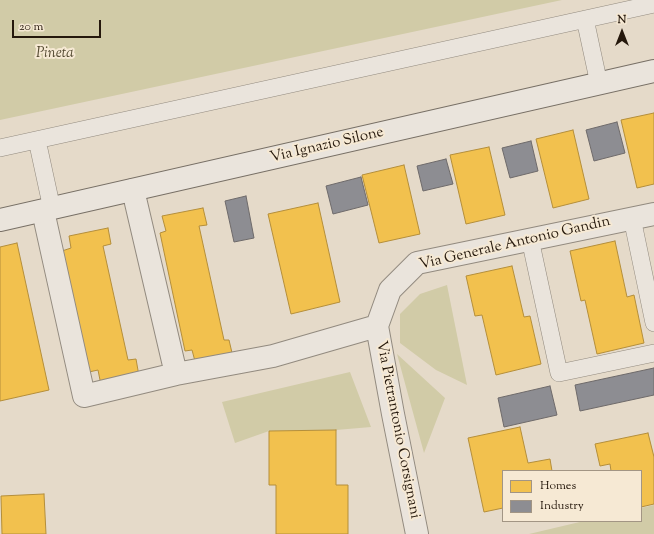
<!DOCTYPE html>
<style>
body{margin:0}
#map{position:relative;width:654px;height:534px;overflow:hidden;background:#e5dac9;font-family:"Sorts Mill Goudy",serif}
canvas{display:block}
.legend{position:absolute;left:502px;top:470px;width:140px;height:52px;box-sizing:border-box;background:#f6e9d4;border:1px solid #a29584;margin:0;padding:5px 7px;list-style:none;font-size:12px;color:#25180c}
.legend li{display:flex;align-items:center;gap:8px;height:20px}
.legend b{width:20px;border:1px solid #a29584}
.north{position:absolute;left:602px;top:12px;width:40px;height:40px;-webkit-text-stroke:3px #f6e9d4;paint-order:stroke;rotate:0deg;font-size:11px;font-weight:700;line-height:16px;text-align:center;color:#25180c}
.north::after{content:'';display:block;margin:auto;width:14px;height:18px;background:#25180c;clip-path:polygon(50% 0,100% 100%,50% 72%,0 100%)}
.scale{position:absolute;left:12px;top:20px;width:89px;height:18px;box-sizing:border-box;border:2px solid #25180c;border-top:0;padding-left:5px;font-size:12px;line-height:14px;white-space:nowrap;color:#25180c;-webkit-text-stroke:3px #f6e9d4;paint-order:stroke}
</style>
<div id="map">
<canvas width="654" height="534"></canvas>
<ul class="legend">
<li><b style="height:11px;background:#f2c14e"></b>Homes</li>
<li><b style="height:11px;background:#8d8d92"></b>Industry</li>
</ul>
<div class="north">N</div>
<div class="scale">20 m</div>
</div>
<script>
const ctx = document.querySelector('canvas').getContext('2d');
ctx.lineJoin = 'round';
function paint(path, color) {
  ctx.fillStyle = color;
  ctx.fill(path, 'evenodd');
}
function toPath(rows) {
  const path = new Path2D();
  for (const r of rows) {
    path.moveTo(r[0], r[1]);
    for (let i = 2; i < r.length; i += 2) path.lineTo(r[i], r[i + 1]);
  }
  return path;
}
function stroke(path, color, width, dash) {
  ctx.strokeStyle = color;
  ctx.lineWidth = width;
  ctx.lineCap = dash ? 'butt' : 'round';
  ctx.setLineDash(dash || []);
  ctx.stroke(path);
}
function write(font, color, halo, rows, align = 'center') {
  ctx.font = font + ' "Sorts Mill Goudy",serif';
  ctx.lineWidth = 4;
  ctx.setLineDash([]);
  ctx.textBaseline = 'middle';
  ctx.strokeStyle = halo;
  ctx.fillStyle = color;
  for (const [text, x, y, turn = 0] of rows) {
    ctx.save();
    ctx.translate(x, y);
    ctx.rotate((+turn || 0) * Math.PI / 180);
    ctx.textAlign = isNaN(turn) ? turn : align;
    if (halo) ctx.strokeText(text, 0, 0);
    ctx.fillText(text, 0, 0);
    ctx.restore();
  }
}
const green = toPath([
 [0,0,562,0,0,120],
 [447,285,467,385,436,370,400,343,400,314,420,294],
 [397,354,445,398,424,453],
 [350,372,371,427,336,430,269,431,235,443,222,402],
 [654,505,654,534,529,534,584,521,641,521,641,508]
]);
const homes = toPath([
 [654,113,654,184,637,188,621,120,654,113],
 [573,130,589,199,553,208,536,139,573,130],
 [489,147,505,215,466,224,450,155,489,147],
 [404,165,420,234,379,243,362,175,404,165],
 [318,203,340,302,291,314,268,214,318,203],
 [203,208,207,225,199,226,224,340,229,340,233,357,196,365,192,350,185,351,160,233,166,231,162,216,203,208],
 [108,228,111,244,103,246,128,360,136,359,139,376,101,385,98,370,89,372,62,251,71,248,69,236,108,228],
 [615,241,627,297,634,295,644,343,597,354,585,300,581,301,570,251,615,241],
 [17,243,49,390,0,401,0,247,17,243],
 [512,266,524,317,530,316,541,364,496,375,482,315,475,316,466,276,512,266],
 [520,427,528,463,550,459,552,471,503,471,503,508,484,512,468,438,520,427],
 [336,430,336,485,348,485,348,534,276,534,276,485,269,485,269,431,336,430],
 [648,433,654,457,654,504,641,507,641,471,611,471,610,464,600,466,595,444,648,433],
 [44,494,46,534,2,534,1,496,44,494]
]);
const industry = toPath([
 [617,122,625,153,594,161,586,130,617,122],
 [531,141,538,171,510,178,502,148,531,141],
 [446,159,453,184,423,191,417,166,446,159],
 [361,177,368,205,333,214,326,186,361,177],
 [246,196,254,238,234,242,225,201,246,196],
 [654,368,654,395,580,411,575,385,654,368],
 [550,386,557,415,504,427,498,398,550,386]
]);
const lane = toPath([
 [585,19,599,84],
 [37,140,52,209],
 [0,148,654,4],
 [632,218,654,323],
 [530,239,559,373,654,353]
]);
const street = toPath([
 [133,190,176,374],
 [43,211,84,396,176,374,273,356,377,326],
 [417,534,393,414,377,326,390,290,417,263,654,214]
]);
const secondary = toPath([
 [0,220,654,71]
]);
const parkNames = [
 ["Pineta",55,54]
];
const streetNames = [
 ["Via Ignazio Silone",327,146,-13],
 ["Via Generale Antonio Gandin",515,244,-13],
 ["Via Pietrantonio Corsignani",397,430,79]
];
paint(green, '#d1cba7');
paint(homes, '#f2c14e');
stroke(homes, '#b48e3a', 1);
paint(industry, '#8d8d92');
stroke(industry, '#6e6a6a', 1);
stroke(lane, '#928a7f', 18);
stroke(street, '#928a7f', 24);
stroke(secondary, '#776f65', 24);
stroke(lane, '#eae4dc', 17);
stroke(street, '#eae4dc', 22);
stroke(secondary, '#eae4dc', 22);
write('italic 15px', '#544a32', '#f6e9d4', parkNames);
write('15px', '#25180c', '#f6e9d4', streetNames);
</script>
